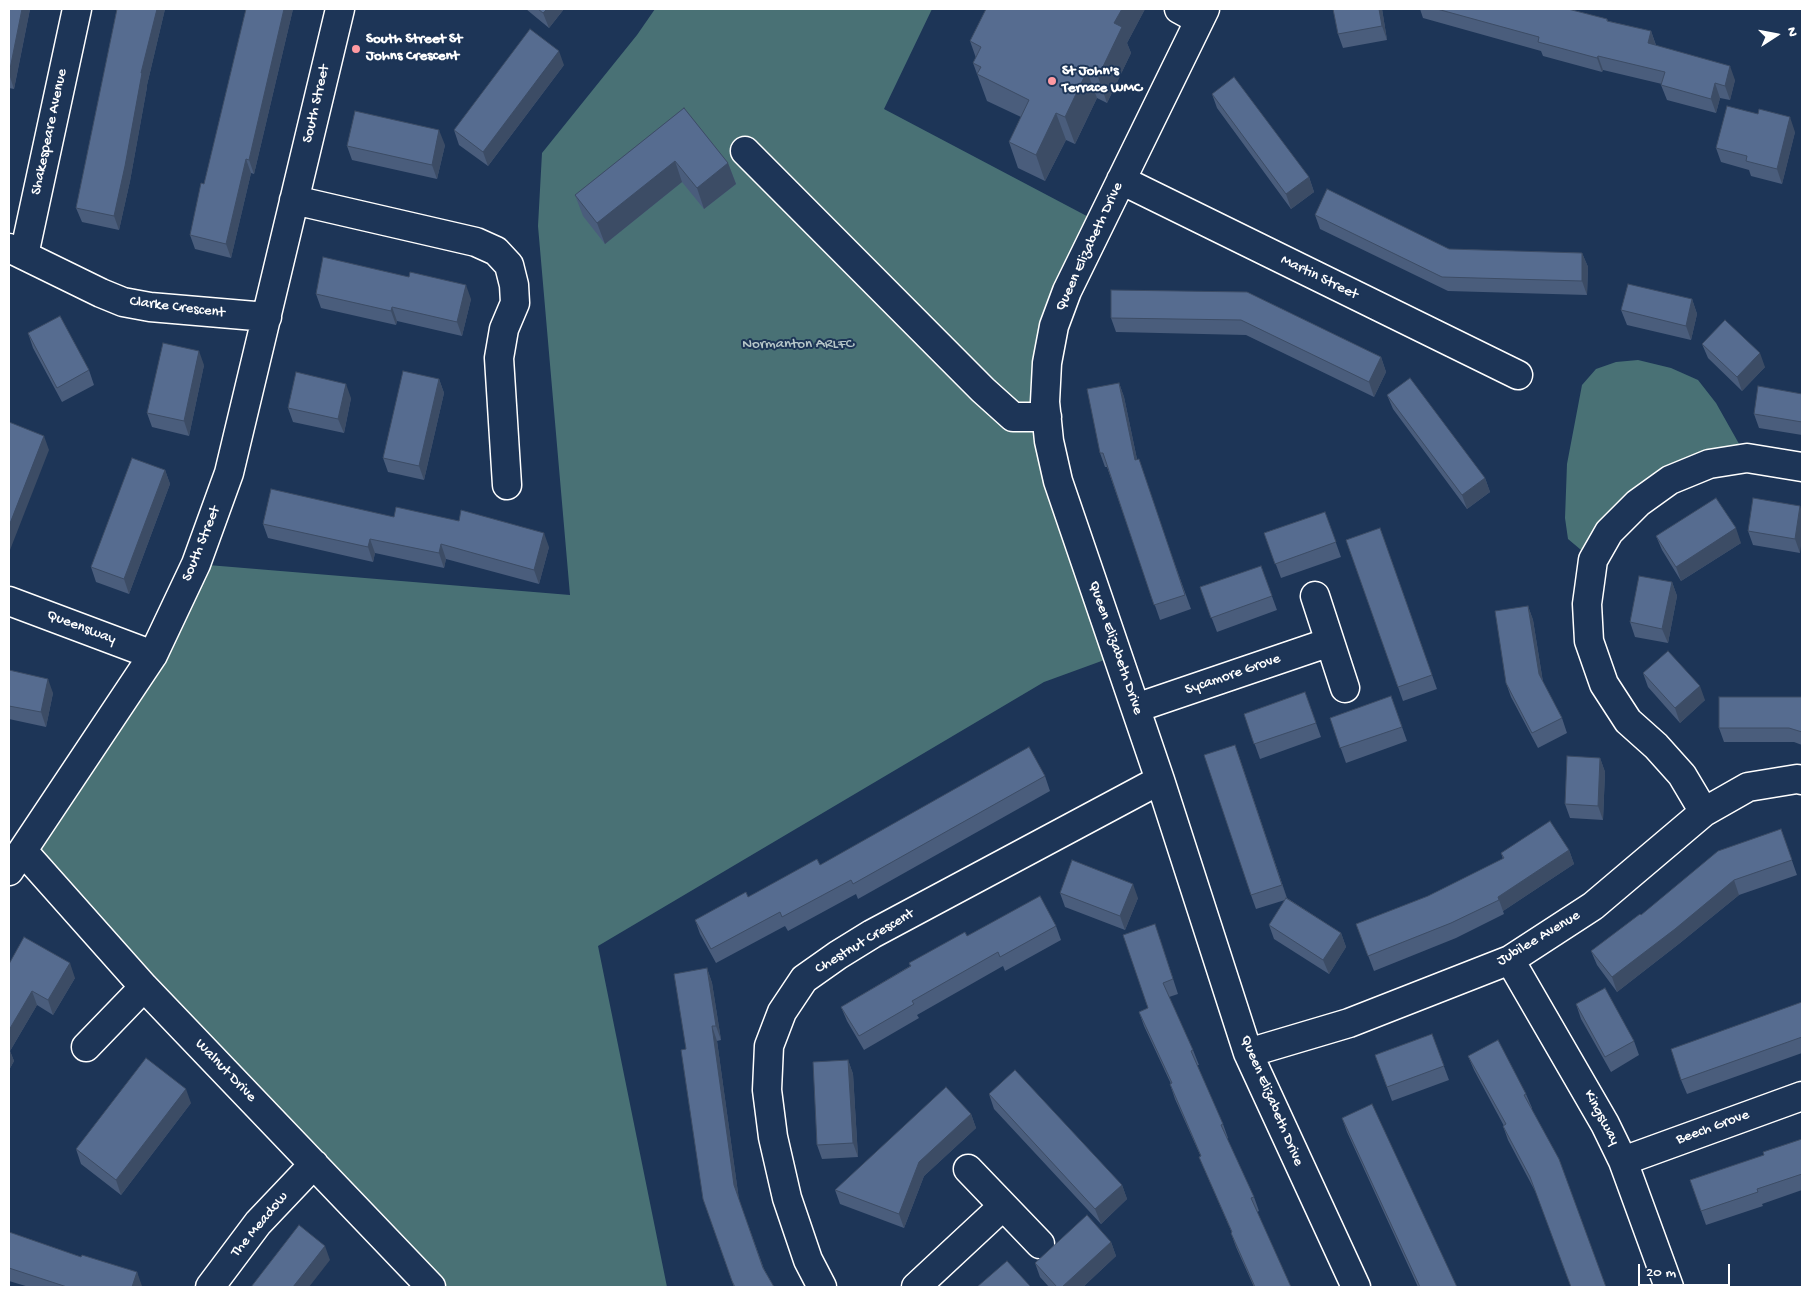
<!DOCTYPE html>
<style>
body{margin:0}
#map{position:relative;width:1811px;height:1296px;overflow:hidden;background:#1d3557;font-family:"Gochi Hand",sans-serif}
canvas{display:block}
.frame{position:absolute;inset:0;border:10px solid #fff;pointer-events:none}
.north{position:absolute;left:1751px;top:10px;width:50px;height:50px;-webkit-text-stroke:4px #1d3557;paint-order:stroke;rotate:79deg;font-size:14px;font-weight:700;line-height:20px;text-align:center;color:#fff}
.north::after{content:'';display:block;margin:auto;width:18px;height:22px;background:#fff;clip-path:polygon(50% 0,100% 100%,50% 72%,0 100%)}
.scale{position:absolute;left:1638px;top:1264px;width:92px;height:22px;box-sizing:border-box;border:2px solid #fff;border-top:0;padding-left:6px;font-size:15px;line-height:18px;white-space:nowrap;color:#fff;-webkit-text-stroke:4px #1d3557;paint-order:stroke}
</style>
<div id="map">
<canvas width="1811" height="1296"></canvas>
<div class="frame"></div>
<div class="north">N</div>
<div class="scale">20 m</div>
</div>
<script>
const ctx = document.querySelector('canvas').getContext('2d');
ctx.lineJoin = 'round';
function paint(path, color) {
  ctx.fillStyle = color;
  ctx.fill(path, 'evenodd');
}
function toPath(rows) {
  const path = new Path2D();
  for (const r of rows) {
    path.moveTo(r[0], r[1]);
    for (let i = 2; i < r.length; i += 2) path.lineTo(r[i], r[i + 1]);
  }
  return path;
}
function stroke(path, color, width, dash) {
  ctx.strokeStyle = color;
  ctx.lineWidth = width;
  ctx.lineCap = dash ? 'butt' : 'round';
  ctx.setLineDash(dash || []);
  ctx.stroke(path);
}
function write(font, color, halo, rows, align = 'center') {
  ctx.font = font + ' "Gochi Hand",sans-serif';
  ctx.lineWidth = 4;
  ctx.setLineDash([]);
  ctx.textBaseline = 'middle';
  ctx.strokeStyle = halo;
  ctx.fillStyle = color;
  for (const [text, x, y, turn = 0] of rows) {
    ctx.save();
    ctx.translate(x, y);
    ctx.rotate((+turn || 0) * Math.PI / 180);
    ctx.textAlign = isNaN(turn) ? turn : align;
    if (halo) ctx.strokeText(text, 0, 0);
    ctx.fillText(text, 0, 0);
    ctx.restore();
  }
}
const green = toPath([
 [655,9,932,9,884,109,1100,223,1067,291,1045,402,1118,655,1044,682,598,946,667,1287,431,1287,23,851,196,564,570,595,538,226,542,153,637,35],
 [1638,360,1671,368,1698,380,1716,403,1747,458,1670,480,1593,560,1568,539,1565,518,1567,464,1582,385,1596,369,1616,362]
]);
const minor = toPath([
 [1179,9,1199,20],
 [1205,9,1067,291,1054,326,1047,363,1045,402,1049,441,1058,481,1160,780,1248,1053,1356,1287],
 [745,151,983,390,1013,417,1047,417],
 [1121,180,1518,375],
 [294,200,476,242,496,251,509,265,514,285,515,303,504,329,499,358,507,485],
 [9,248,101,293,123,302,150,307,267,317],
 [24,255,77,9],
 [1315,596,1345,688],
 [9,601,153,655],
 [1136,708,1330,642],
 [1704,812,1682,775,1656,746,1628,721,1604,684,1589,641,1587,604,1593,560,1609,532,1638,503,1670,480,1709,464,1747,458,1802,467],
 [23,851,144,987,431,1287],
 [9,871,153,655,196,564,229,473,340,9],
 [1510,960,1605,1124,1623,1161,1669,1287],
 [86,1047,144,987],
 [1248,1053,1349,1023,1510,960,1593,906,1704,812,1748,787,1797,779,1802,780],
 [1623,1161,1802,1096],
 [968,1169,1040,1244],
 [210,1287,258,1223,314,1164],
 [822,1287,808,1260,787,1198,773,1137,767,1090,769,1046,782,1012,804,979,838,955,872,934,1160,780],
 [916,1287,1003,1206]
]);
const wall = toPath([
 [9,9,30,9,14,89,9,88],
 [117,9,165,9,147,85,147,87,130,181,119,230,82,222,76,208],
 [246,9,293,9,254,174,251,173,231,258,195,249,190,235,204,184],
 [526,9,564,9,549,28],
 [1002,9,1145,9,1127,43,1131,53,1107,103,1097,98,1075,144,1066,140,1045,181,1018,168,1009,142,1021,117,987,101,973,63,976,58,970,41],
 [1382,9,1387,40,1343,48,1338,34],
 [1420,9,1568,9,1607,19,1608,21,1651,31,1656,45,1735,80,1730,100,1720,98,1716,113,1667,100,1661,85,1662,84,1603,70,1602,72,1543,56,1541,51,1423,18],
 [564,65,488,166,459,145,454,130],
 [1212,94,1309,177,1314,192,1291,209,1217,108],
 [684,108,728,163,736,184,704,209,682,182,605,244,583,216,575,195],
 [1795,132,1782,184,1751,176,1749,170,1721,162,1716,148],
 [445,145,437,179,352,160,347,146],
 [1315,215,1449,249,1582,253,1588,267,1587,295,1448,291,1320,229],
 [1247,292,1381,357,1386,372,1374,397,1246,335,1116,332,1111,318],
 [316,294,471,299,462,336,397,321,396,325,321,308],
 [1692,299,1697,314,1691,340,1627,325,1621,310],
 [28,333,89,370,94,385,62,402,33,348],
 [1702,344,1765,367,1742,391,1708,358],
 [204,365,189,436,152,427,147,413],
 [439,379,444,393,424,480,388,472,383,458],
 [1119,383,1124,397,1137,459,1191,609,1160,620,1107,467,1105,467,1100,453],
 [1802,394,1802,435,1759,428,1754,414],
 [1387,395,1485,478,1490,492,1467,509,1393,409],
 [351,398,344,433,293,422,288,408],
 [165,470,170,484,129,594,96,582,91,567],
 [1800,506,1800,553,1753,545,1748,531],
 [1325,512,1341,557,1281,578,1264,533],
 [394,517,549,547,539,584,446,559,444,568,375,553,373,562,268,538,263,524],
 [1380,528,1437,689,1403,701,1346,540],
 [1656,536,1741,543,1681,581,1662,550],
 [1261,566,1277,610,1217,632,1200,587],
 [1672,582,1677,596,1668,643,1635,637,1630,622],
 [1528,606,1533,620,1543,682,1562,718,1567,733,1538,748,1511,697,1506,683],
 [9,670,53,693,46,727,9,719],
 [1643,673,1705,700,1680,723,1648,687],
 [1305,692,1321,737,1260,759,1244,714],
 [1391,696,1407,741,1346,763,1330,718],
 [1802,697,1802,745,1794,742,1724,742,1719,728],
 [1235,745,1287,898,1341,933,1346,947,1329,974,1274,939,1269,925,1285,900,1256,909,1251,895],
 [1600,758,1605,772,1603,820,1570,818,1565,804],
 [1045,776,1050,791,858,899,856,894,788,931,785,926,716,963,700,934,695,920,748,897,820,865],
 [1781,829,1797,875,1739,895,1680,943,1617,992,1597,965,1591,951,1641,915],
 [1569,850,1574,864,1503,911,1504,914,1456,938,1374,971,1356,924,1428,896,1503,859,1501,853],
 [1060,893,1138,898,1125,930,1065,907],
 [1056,926,1061,940,1005,971,1003,966,917,1015,919,1018,864,1050,847,1021,841,1007,910,966,909,963,967,936],
 [1160,939,1178,994,1169,997,1193,1050,1199,1065,1197,1065,1223,1124,1228,1138,1227,1138,1254,1197,1259,1211,1257,1212,1291,1287,1254,1287,1236,1247,1231,1233,1232,1233,1205,1171,1199,1157,1201,1157,1175,1099,1170,1084,1171,1084,1144,1026,1139,1012,1148,1008],
 [9,964,75,978,53,1015,37,1005,10,1051,14,1061,9,1070],
 [707,968,712,983,721,1040,717,1041,739,1200,764,1269,774,1287,734,1287,703,1199,686,1049],
 [1802,1002,1802,1053,1687,1094,1681,1080],
 [1576,1004,1634,1041,1639,1055,1611,1072,1581,1019],
 [1432,1034,1449,1080,1392,1101,1375,1055],
 [1468,1056,1526,1094,1532,1108,1535,1191,1508,1140,1503,1126,1504,1126,1474,1070],
 [848,1060,853,1074,858,1157,822,1159,817,1145],
 [989,1094,1122,1185,1127,1199,1101,1224,994,1109],
 [191,1103,121,1195,81,1164,76,1149],
 [971,1114,976,1128,924,1176,904,1228,840,1204,835,1190],
 [1342,1118,1457,1287,1418,1287,1347,1132],
 [1802,1139,1802,1190,1762,1204,1763,1206,1706,1225,1690,1180,1764,1155],
 [9,1232,81,1257,137,1272,141,1287,29,1287,9,1281],
 [1111,1242,1116,1256,1083,1287,1049,1287,1040,1277,1035,1263]
]);
const shadedWall = toPath([
 [22,9,30,9,14,89,9,74],
 [157,9,165,9,147,85,147,87,130,181,119,230,114,216,141,73],
 [284,9,293,9,254,174,249,160],
 [547,9,564,9,549,28,543,13],
 [1122,9,1145,9,1127,43,1131,53,1107,103,1098,77,1114,23],
 [1379,9,1382,9,1387,40,1382,26],
 [1651,31,1656,46,1648,43],
 [559,51,564,65,488,166,483,152],
 [1598,56,1603,70,1602,72,1597,58],
 [1730,66,1735,80,1730,100,1725,86],
 [1087,71,1097,98,1075,144,1065,117],
 [1715,83,1720,98,1716,113,1711,99],
 [1056,113,1066,140,1045,181,1036,155],
 [1790,117,1795,132,1782,184,1777,169],
 [439,130,445,145,437,179,432,165],
 [246,159,251,173,231,258,226,244],
 [675,161,682,182,605,244,597,223],
 [728,163,736,184,704,209,697,188],
 [1309,177,1314,192,1291,209,1286,194],
 [1582,253,1588,267,1587,295,1582,281],
 [466,285,471,299,462,336,457,322],
 [1692,299,1697,314,1691,340,1686,326],
 [392,307,397,321,396,325,391,311],
 [199,351,204,365,189,436,184,421],
 [1760,353,1765,367,1742,391,1737,377],
 [1381,357,1386,372,1374,397,1369,382],
 [439,379,444,393,424,480,419,466],
 [1119,383,1124,397,1140,474,1135,460],
 [346,384,351,398,344,433,338,419],
 [44,436,49,450,10,550,9,546,9,526],
 [165,470,170,484,129,594,124,579],
 [1485,478,1490,492,1467,509,1462,495],
 [1800,506,1802,511,1802,539,1800,553,1795,539],
 [1736,528,1741,543,1681,581,1676,567],
 [544,533,549,547,539,584,534,570],
 [370,539,375,553,373,562,368,547],
 [441,544,446,559,444,568,439,553],
 [1672,582,1677,596,1668,643,1662,629],
 [1528,606,1533,620,1544,689,1539,674],
 [48,679,53,693,46,727,41,712],
 [1700,686,1705,700,1680,723,1675,708],
 [1235,745,1240,759,1287,899,1282,885],
 [1600,758,1605,772,1603,820,1598,806],
 [1569,850,1574,864,1503,911,1498,897],
 [1734,880,1739,895,1680,943,1617,992,1612,977],
 [1133,884,1138,898,1125,930,1120,916],
 [1341,933,1346,947,1329,974,1323,960],
 [70,963,75,978,53,1015,48,1000],
 [707,968,712,983,721,1040,716,1026],
 [32,991,37,1005,10,1051,14,1061,9,1070,9,1030],
 [712,1026,717,1041,739,1200,734,1185],
 [848,1060,853,1074,858,1157,853,1143],
 [186,1089,191,1103,121,1195,116,1180],
 [971,1114,976,1128,924,1176,904,1228,899,1214,919,1162],
 [1122,1185,1127,1199,1101,1224,1095,1209],
 [1111,1242,1116,1256,1083,1287,1062,1287],
 [325,1246,330,1260,309,1287,293,1287],
 [137,1272,142,1286,141,1287,132,1287]
]);
const building = toPath([
 [9,9,22,9,9,74,9,9],
 [117,9,157,9,141,73,142,73,125,166,114,216,76,208,117,9],
 [246,9,284,9,249,160,246,159,226,244,190,235,201,183,204,184,246,9],
 [538,9,547,9,543,13,538,9],
 [986,9,1122,9,1114,23,1122,27,1098,77,1087,71,1065,117,1056,113,1036,155,1009,142,1029,100,977,74,981,67,973,63,981,47,970,41,986,9],
 [1333,9,1379,9,1382,26,1338,34,1333,9],
 [1437,9,1568,9,1607,19,1607,21,1651,31,1648,43,1730,66,1725,86,1715,83,1711,99,1661,85,1665,72,1598,56,1597,58,1538,42,1539,37,1437,9],
 [530,29,559,51,483,152,454,130,530,29],
 [1234,77,1309,177,1286,194,1212,94,1234,77],
 [1727,106,1758,114,1759,109,1790,117,1777,169,1746,161,1747,156,1716,148,1727,106],
 [684,108,728,163,697,188,675,161,597,223,575,195,684,108],
 [355,111,439,130,432,165,347,146,355,111],
 [1327,189,1449,249,1582,253,1582,281,1442,277,1315,215,1327,189],
 [323,257,409,277,410,272,466,285,457,322,392,307,391,311,316,294,323,257],
 [1628,284,1692,299,1686,326,1621,310,1628,284],
 [1111,290,1247,292,1381,357,1369,382,1241,320,1111,318,1111,290],
 [60,316,89,370,57,388,28,333,60,316],
 [1725,320,1760,353,1737,377,1702,344,1725,320],
 [163,343,199,351,184,421,147,413,163,343],
 [403,371,439,379,419,466,383,458,403,371],
 [296,372,346,384,338,419,288,408,296,372],
 [1410,378,1485,478,1462,495,1387,395,1410,378],
 [1119,383,1135,460,1139,459,1185,595,1154,605,1103,453,1100,453,1087,389,1119,383],
 [1758,386,1802,394,1802,422,1754,414,1758,386],
 [9,422,44,436,9,526,9,422],
 [132,458,165,470,124,579,91,567,132,458],
 [271,489,394,517,396,507,459,521,461,510,544,533,534,570,441,544,439,553,370,539,368,547,263,524,271,489],
 [1716,498,1736,528,1676,567,1656,536,1716,498],
 [1753,498,1800,506,1795,539,1748,531,1753,498],
 [1325,512,1336,542,1275,564,1264,533,1325,512],
 [1380,528,1432,675,1398,687,1346,540,1380,528],
 [1261,566,1272,596,1211,618,1200,587,1261,566],
 [1639,576,1672,582,1662,629,1630,622,1639,576],
 [1528,606,1539,674,1562,718,1532,733,1506,683,1495,611,1528,606],
 [1668,651,1700,686,1675,708,1643,673,1668,651],
 [9,670,48,679,41,712,9,706,9,670],
 [1305,692,1316,723,1254,744,1244,714,1305,692],
 [1391,696,1402,727,1340,748,1330,718,1391,696],
 [1719,697,1802,697,1802,732,1789,728,1719,728,1719,697],
 [1235,745,1282,885,1251,895,1204,755,1235,745],
 [1029,747,1045,776,853,884,851,880,782,917,780,912,711,949,695,920,746,892,748,897,817,859,820,865,1029,747],
 [1567,756,1600,758,1598,806,1565,804,1567,756],
 [1550,821,1569,850,1498,897,1499,900,1451,923,1368,956,1356,924,1428,896,1504,858,1501,853,1550,821],
 [1781,829,1792,860,1734,880,1675,929,1612,977,1591,951,1640,914,1641,915,1718,851,1781,829],
 [1072,860,1133,884,1120,916,1060,893,1072,860],
 [1040,896,1056,926,1000,957,998,952,912,1001,914,1004,859,1036,841,1007,911,966,909,963,965,932,967,936,1040,896],
 [1286,898,1341,933,1323,960,1269,925,1286,898],
 [1155,924,1173,979,1163,983,1193,1050,1191,1051,1223,1124,1221,1125,1254,1197,1251,1198,1291,1287,1255,1287,1231,1233,1232,1232,1199,1157,1201,1156,1170,1084,1172,1083,1139,1012,1148,1008,1123,935,1155,924],
 [24,937,70,963,48,1000,32,991,9,1030,9,964,24,937],
 [707,968,716,1026,712,1026,734,1185,763,1268,774,1287,735,1287,732,1281,703,1199,681,1050,686,1049,674,974,707,968],
 [1605,988,1634,1041,1605,1057,1576,1004,1605,988],
 [1802,1002,1802,1037,1681,1080,1671,1049,1802,1002],
 [1432,1034,1444,1066,1387,1087,1375,1055,1432,1034],
 [1498,1040,1526,1094,1524,1095,1559,1159,1606,1287,1571,1287,1530,1177,1503,1126,1506,1124,1468,1056,1498,1040],
 [146,1058,186,1089,116,1180,76,1149,146,1058],
 [848,1060,853,1143,817,1145,813,1062,848,1060],
 [1015,1070,1122,1185,1095,1209,989,1094,1015,1070],
 [946,1087,971,1114,919,1162,899,1214,835,1190,946,1087],
 [1372,1104,1457,1287,1420,1287,1342,1118,1372,1104],
 [1802,1139,1802,1174,1757,1189,1758,1192,1701,1211,1690,1180,1764,1155,1763,1152,1802,1139],
 [1087,1215,1111,1242,1062,1287,1057,1287,1035,1263,1087,1215],
 [299,1225,325,1246,293,1287,251,1287,299,1225],
 [9,1232,81,1257,82,1255,137,1272,132,1287,67,1287,9,1268,9,1232],
 [1007,1261,1030,1286,1028,1287,977,1287,1007,1261]
]);
const markers = [
 [356,49,5,"#ff9aa2"],
 [1052,81,5,"#ff9aa2"]
];
const poiNames = [
 ["South Street St",366,40],
 ["Johns Crescent",366,57],
 ["St John's",1062,72],
 ["Terrace WMC",1062,89]
];
const streetNames = [
 ["South Street",317,104,-77],
 ["Shakespeare Avenue",50,132,-78],
 ["Queen Elizabeth Drive",1090,247,-65],
 ["Martin Street",1319,278,26],
 ["Clarke Crescent",177,308,7],
 ["South Street",202,544,-68],
 ["Queensway",81,628,21],
 ["Queen Elizabeth Drive",1115,648,71],
 ["Sycamore Grove",1233,675,-19],
 ["Jubilee Avenue",1539,939,-31],
 ["Chestnut Crescent",865,942,-31],
 ["Walnut Drive",225,1071,46],
 ["Queen Elizabeth Drive",1271,1101,67],
 ["Kingsway",1601,1118,62],
 ["Beech Grove",1713,1128,-20],
 ["The Meadow",260,1225,-50]
];
const parkNames = [
 ["Normanton ARLFC",798,345]
];
paint(green, '#497175');
stroke(minor, '#fff', 31);
stroke(minor, '#1d3557', 28);
paint(wall, '#4a5d7c');
paint(shadedWall, '#3c4c65');
paint(building, '#566c90');
stroke(building, '#3c4c65', 1);
for (const [x, y, r, color] of markers) {
  const dot = new Path2D();
  dot.arc(x, y, r, 0, 2 * Math.PI);
  ctx.fillStyle = color;
  ctx.fill(dot);
  stroke(dot, '#1d3557', 2);
}
write('bold 15px', '#fff', '#1d3557', poiNames, 'left');
write('15px', '#fff', '#1d3557', streetNames);
write('15px', '#b6c6c8', '#1d3557', parkNames);
</script>
